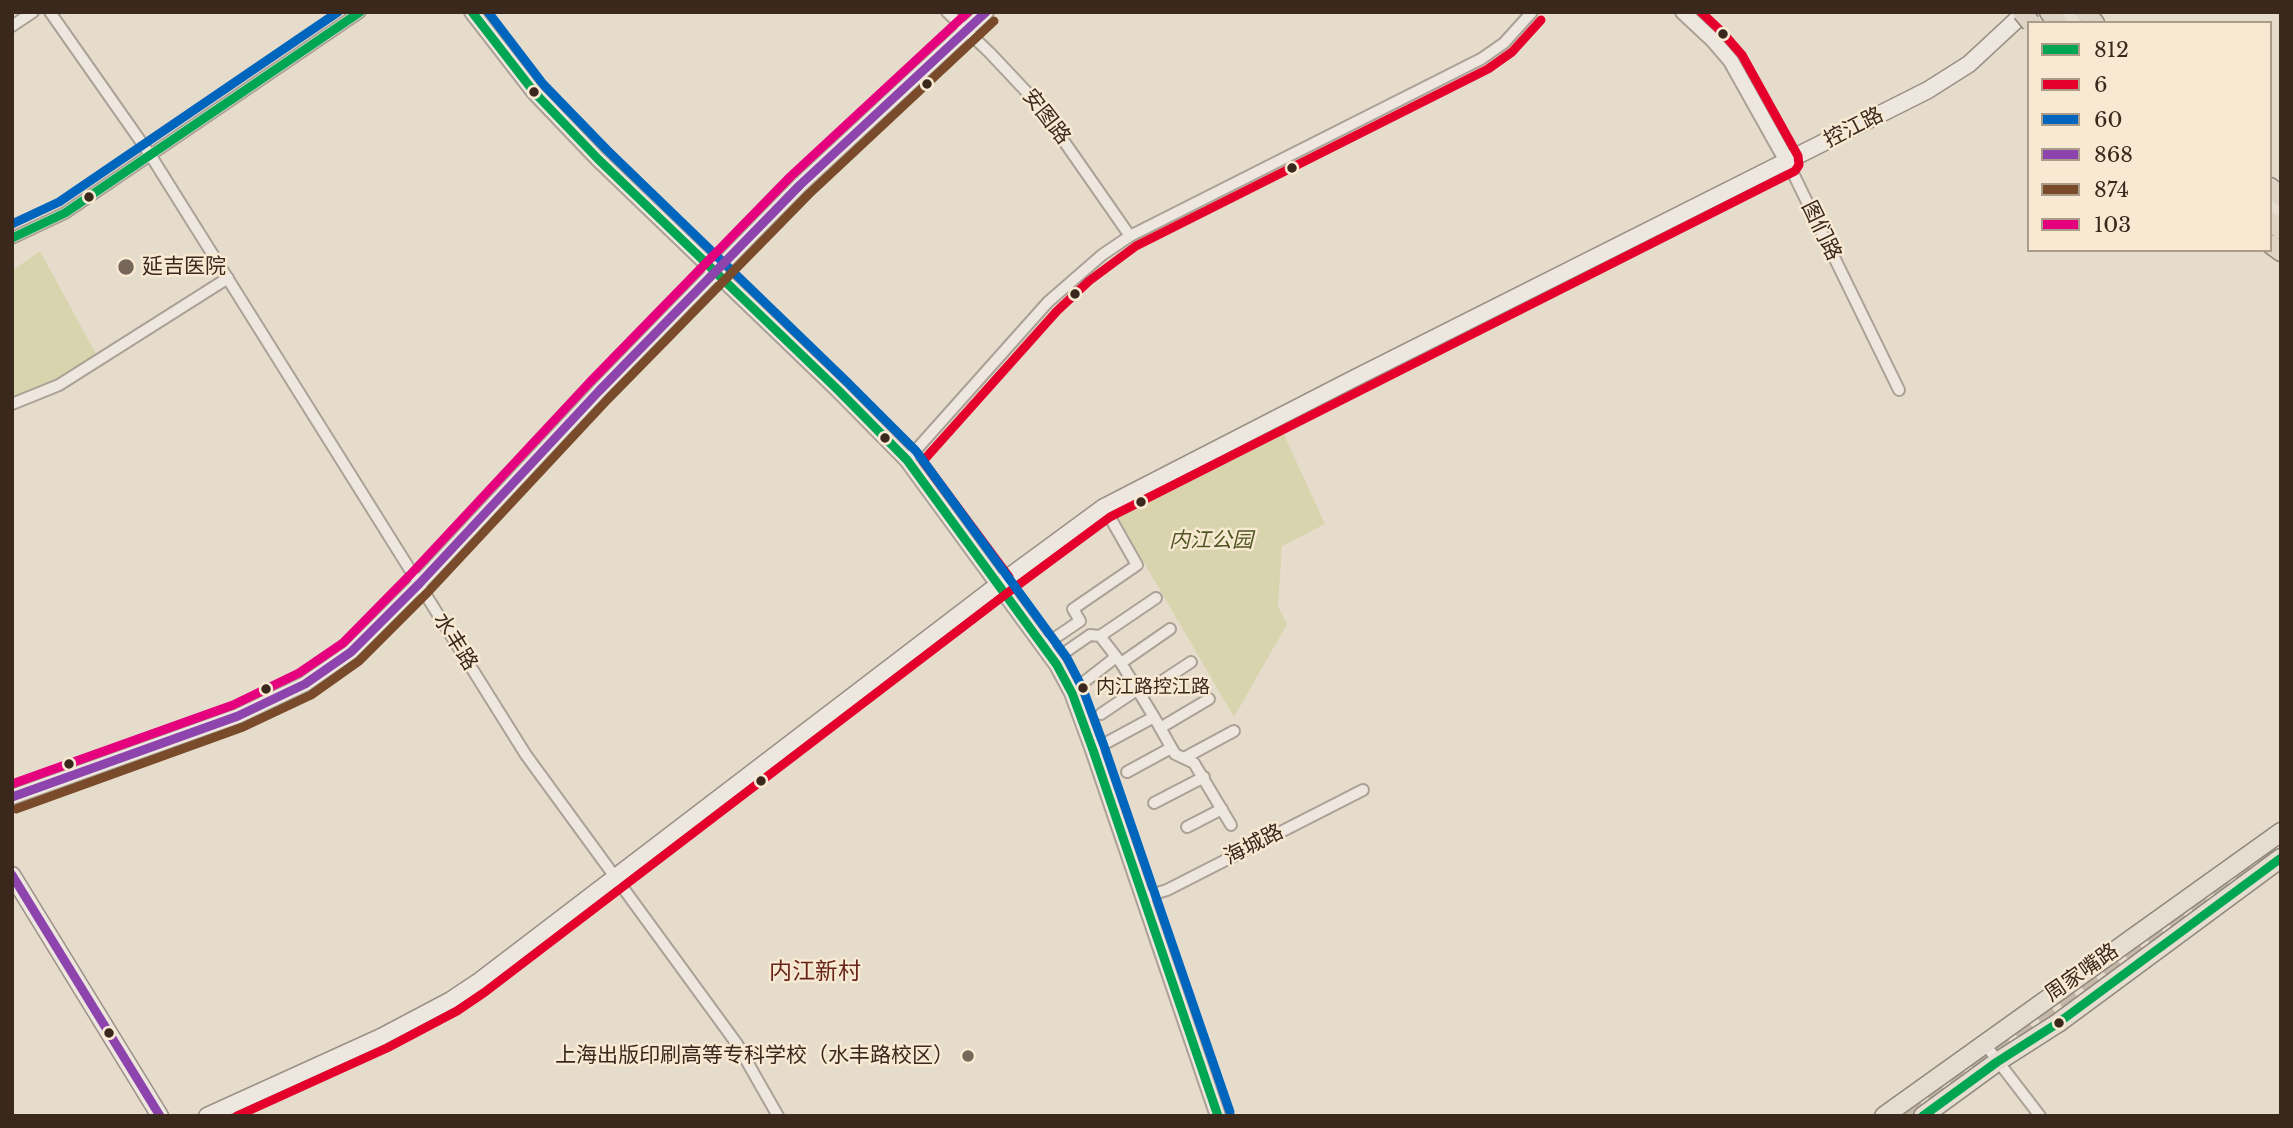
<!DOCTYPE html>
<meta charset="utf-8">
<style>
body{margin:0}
#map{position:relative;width:2293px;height:1128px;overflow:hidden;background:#e6dccc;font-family:"Libre Baskerville",serif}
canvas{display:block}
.frame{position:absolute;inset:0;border:14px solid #3a281d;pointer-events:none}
.legend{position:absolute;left:2027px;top:21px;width:245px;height:231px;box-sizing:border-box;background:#f7e9d2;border:2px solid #ab9c8a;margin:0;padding:9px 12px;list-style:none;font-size:21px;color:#3a281d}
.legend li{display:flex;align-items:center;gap:14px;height:35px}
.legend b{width:35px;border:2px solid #ab9c8a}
</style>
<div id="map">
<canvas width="2293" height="1128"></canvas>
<div class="frame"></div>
<ul class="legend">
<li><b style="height:9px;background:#00a651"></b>812</li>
<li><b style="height:9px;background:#e4002b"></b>6</li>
<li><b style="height:9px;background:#0065bd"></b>60</li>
<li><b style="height:9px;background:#8e44ad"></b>868</li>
<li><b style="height:9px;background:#7a4b2a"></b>874</li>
<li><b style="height:9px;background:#e5007d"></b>103</li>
</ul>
</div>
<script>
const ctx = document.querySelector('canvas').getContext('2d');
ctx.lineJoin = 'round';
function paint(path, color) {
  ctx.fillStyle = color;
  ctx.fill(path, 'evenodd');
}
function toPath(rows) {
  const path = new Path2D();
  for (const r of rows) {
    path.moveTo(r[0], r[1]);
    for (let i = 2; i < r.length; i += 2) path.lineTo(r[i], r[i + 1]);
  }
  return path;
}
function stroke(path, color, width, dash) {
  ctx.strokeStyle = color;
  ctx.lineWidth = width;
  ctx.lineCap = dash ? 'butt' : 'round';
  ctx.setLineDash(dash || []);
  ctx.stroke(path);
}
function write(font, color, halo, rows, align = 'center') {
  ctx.font = font + ' "Libre Baskerville","Noto Sans SC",serif';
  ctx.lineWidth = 5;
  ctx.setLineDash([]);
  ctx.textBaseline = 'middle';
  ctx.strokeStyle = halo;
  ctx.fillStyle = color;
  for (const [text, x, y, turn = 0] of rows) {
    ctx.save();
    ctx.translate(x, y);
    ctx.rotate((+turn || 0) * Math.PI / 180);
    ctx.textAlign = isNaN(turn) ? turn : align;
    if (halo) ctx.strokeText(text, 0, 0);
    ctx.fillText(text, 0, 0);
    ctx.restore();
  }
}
const green = toPath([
 [40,251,96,354,72,374,12,406,12,271],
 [1280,426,1325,524,1282,546,1278,606,1287,624,1234,717,1114,511]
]);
const primaryTunnel = toPath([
 [1908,1116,2281,848]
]);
const minor = toPath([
 [50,12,151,156,526,755,737,1044,778,1116],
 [947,12,990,53,1038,104,1130,236],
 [12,26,33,12],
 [1787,161,1899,390],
 [12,238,65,213,360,12],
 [12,404,59,385,228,278],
 [907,460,1048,302,1102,255,1130,236,1481,59,1504,43,1532,12],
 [1100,636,1156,598],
 [1043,646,1080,621,1073,609,1137,565,1104,507],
 [1064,653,1090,635,1100,636,1121,663,1154,717,1093,750],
 [1121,663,1170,629],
 [1084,682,1116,657],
 [1141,695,1191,662],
 [1101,714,1138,689],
 [1154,717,1175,754,1194,763,1231,825],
 [1160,728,1209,699],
 [1184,758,1234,731],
 [1127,772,1171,748],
 [1154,803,1204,777],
 [1187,827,1222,809],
 [1144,897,1167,890,1363,790],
 [1984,1043,2040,1116]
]);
const tertiary = toPath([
 [472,12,534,92,598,159,838,390,907,460,1057,665,1072,693,1093,750,1218,1116],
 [1683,12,1713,40,1731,61,1787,161],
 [12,797,238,716,305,684,351,652,419,584,599,391,800,185,986,12]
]);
const secondary = toPath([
 [12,875,160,1116],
 [207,1116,381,1037,451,1000,478,982,999,584,1104,507,1355,378,1928,90,1969,64,2025,12]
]);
const primary = toPath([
 [2060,12,2072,23],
 [2270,209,2281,219],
 [1884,1116,2281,832],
 [1923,1116,1997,1062,2058,1023,2281,858]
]);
const trunk = toPath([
 [2049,12,2058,23],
 [2085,12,2095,23],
 [2270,187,2281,196],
 [2270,221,2281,230],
 [2270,244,2281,252]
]);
const trunkBridge = toPath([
 [2022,12,2031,23]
]);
const bus1 = toPath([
 [472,12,534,92,598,159,838,390,907,460,1057,665,1072,693,1093,750,1218,1116],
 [12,238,65,213,360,12],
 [1923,1116,1997,1062,2058,1023,2281,858]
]);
const bus2 = toPath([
 [1009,577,923,461,1057,311,1089,281,1136,246,1488,69,1512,52,1541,20],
 [237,1116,387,1048,457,1011,485,992,1006,594,1110,517,1795,171,1799,165,1798,156,1742,55,1722,32,1701,12]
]);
const bus3 = toPath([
 [488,12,543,84,607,150,846,381,916,451,1067,658,1083,689,1104,746,1230,1112],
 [12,224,59,202,338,12]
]);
const bus4 = toPath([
 [12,797,238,716,305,684,351,652,419,584,599,391,800,185,986,12],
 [12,875,160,1116]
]);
const bus5 = toPath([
 [16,809,243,727,311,695,359,661,428,592,608,399,809,194,994,21]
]);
const bus6 = toPath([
 [12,784,233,705,299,673,343,643,410,575,590,382,791,176,968,12]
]);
const markers = [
 [1723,34,6,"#3a281d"],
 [927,84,6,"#3a281d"],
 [534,92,6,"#3a281d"],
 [1292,168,6,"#3a281d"],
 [89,197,6,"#3a281d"],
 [126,267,9,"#76675a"],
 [1075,294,6,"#3a281d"],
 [885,438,6,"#3a281d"],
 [1141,502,6,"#3a281d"],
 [1083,688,6,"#3a281d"],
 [266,689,6,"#3a281d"],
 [69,764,6,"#3a281d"],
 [761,781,6,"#3a281d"],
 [2059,1023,6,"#3a281d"],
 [109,1033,6,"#3a281d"],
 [968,1056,7,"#76675a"]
];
const busNames = [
 ["内江路控江路",1096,688]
];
const streetNames = [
 ["安图路",1046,117,52],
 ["控江路",1854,128,-27],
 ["图们路",1821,231,64],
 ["水丰路",455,642,58],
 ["海城路",1254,845,-27],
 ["周家嘴路",2082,973,-35]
];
const poiNames = [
 ["延吉医院",142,267],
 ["上海出版印刷高等专科学校（水丰路校区）",954,1056,"right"]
];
const parkNames = [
 ["内江公园",1211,541]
];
const neighbourhoodNames = [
 ["内江新村",815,973]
];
paint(green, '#d8d4ae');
stroke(primaryTunnel, '#c4b8a9', 18, [18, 9]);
stroke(minor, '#aba196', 14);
stroke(tertiary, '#aba196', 18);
stroke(secondary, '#9a9086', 19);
stroke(primary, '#90877c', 21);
stroke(trunk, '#90877c', 21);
stroke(minor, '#ede7df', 10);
stroke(tertiary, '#ede7df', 14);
stroke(secondary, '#ede7df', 16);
stroke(primary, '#e5ddd0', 18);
stroke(trunk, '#ded4c6', 18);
stroke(trunkBridge, '#90877c', 21, []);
stroke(trunkBridge, '#ded4c6', 18);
stroke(bus1, '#00a651', 9);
stroke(bus2, '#e4002b', 9);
stroke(bus3, '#0065bd', 9);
stroke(bus4, '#8e44ad', 9);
stroke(bus5, '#7a4b2a', 9);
stroke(bus6, '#e5007d', 9);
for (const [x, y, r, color] of markers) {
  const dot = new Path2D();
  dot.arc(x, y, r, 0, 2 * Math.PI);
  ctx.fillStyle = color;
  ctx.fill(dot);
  stroke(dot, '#f7e9d2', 2.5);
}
write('19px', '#3a281d', '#f7e9d2', busNames, 'left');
write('21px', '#3a281d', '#f7e9d2', streetNames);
write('21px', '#3a281d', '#f7e9d2', poiNames, 'left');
write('italic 21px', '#4f5723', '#f7e9d2', parkNames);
write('23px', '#68241b', '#f7e9d2', neighbourhoodNames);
</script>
